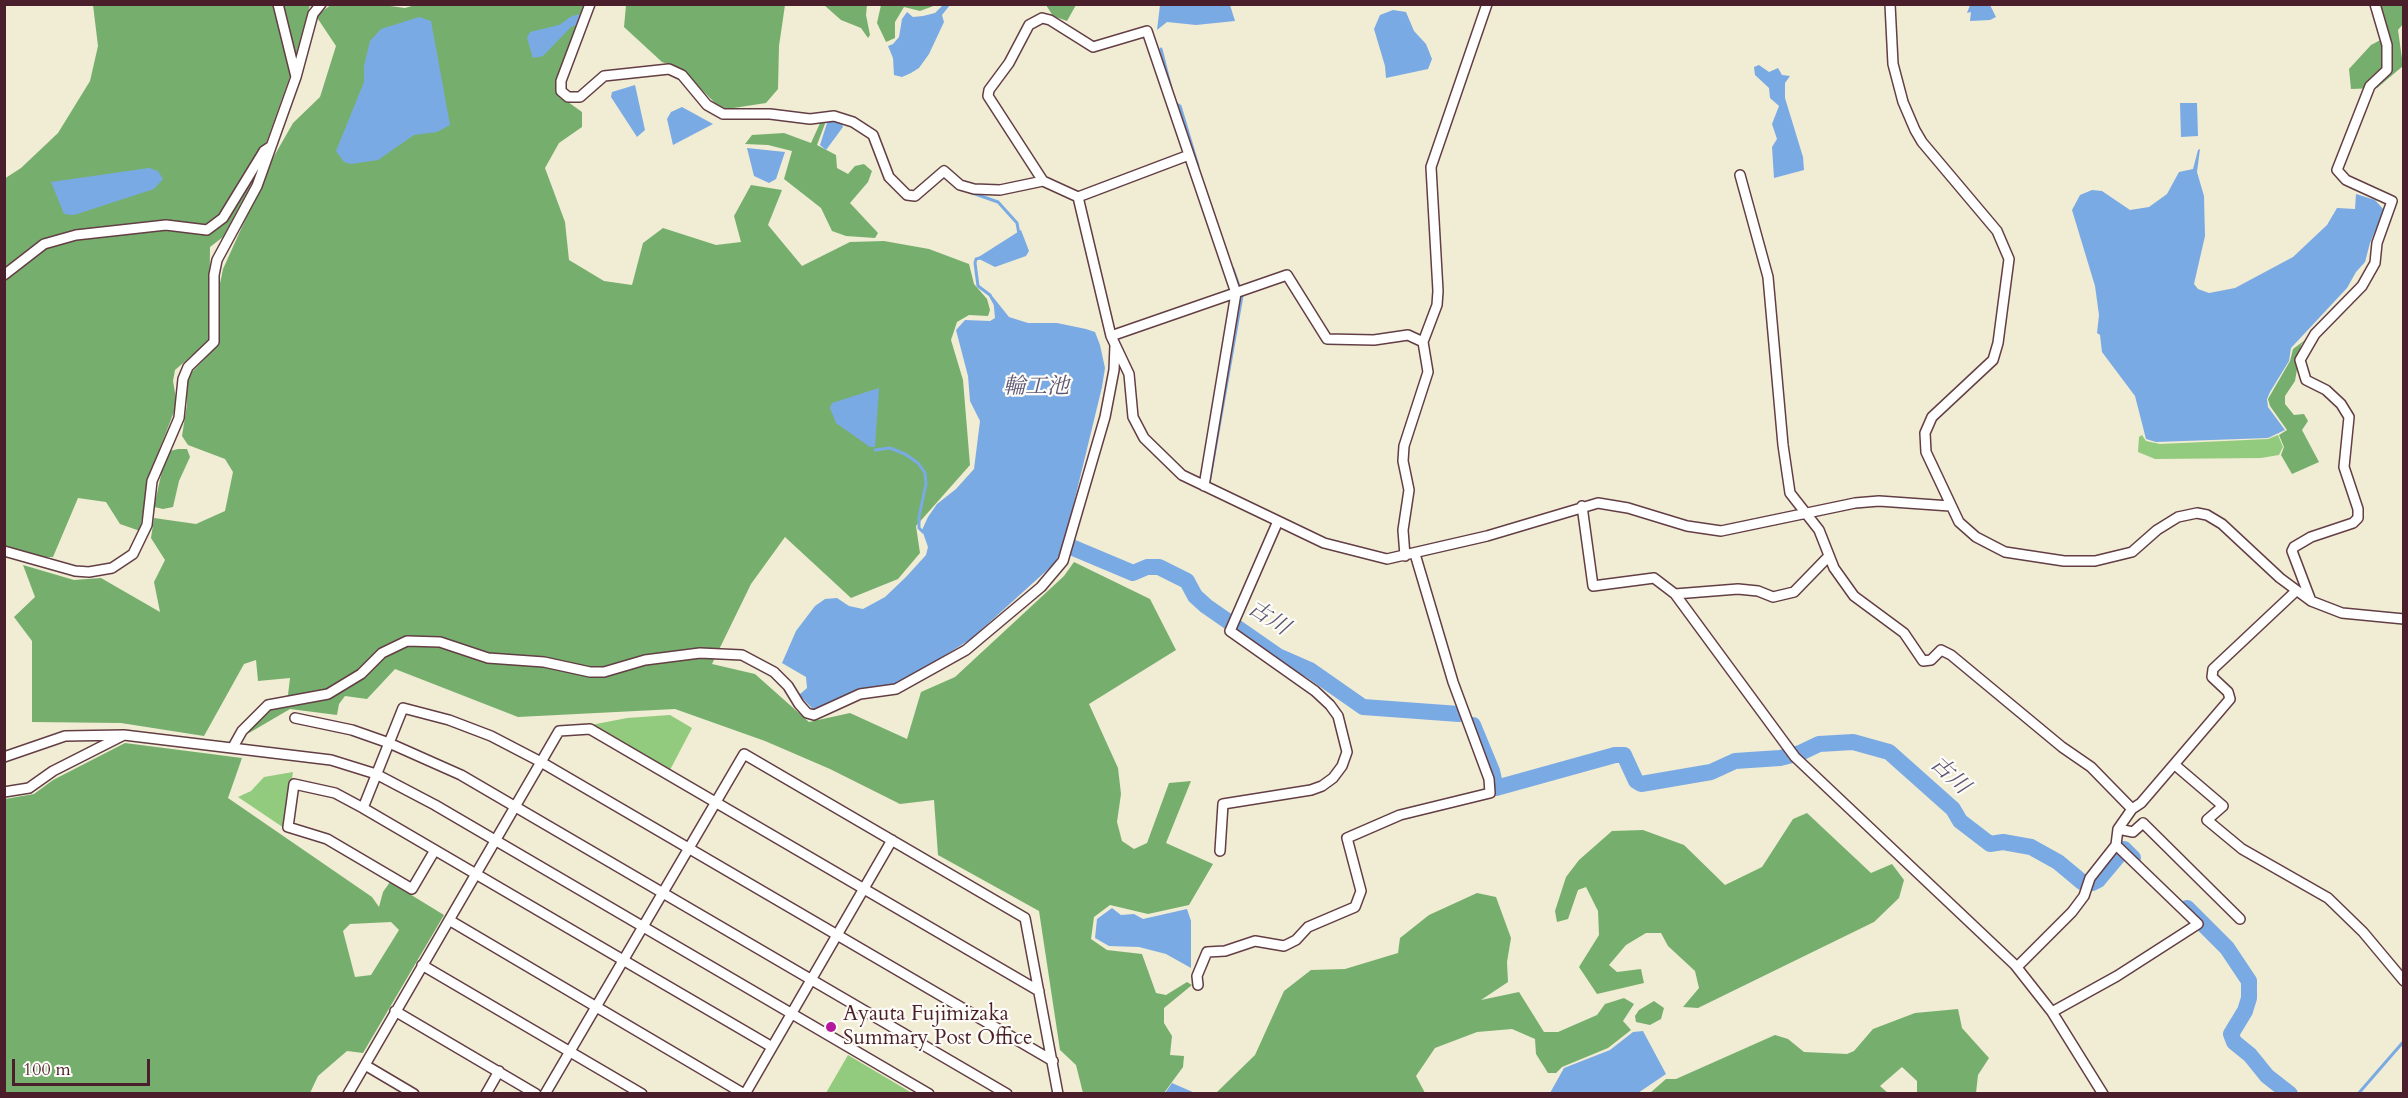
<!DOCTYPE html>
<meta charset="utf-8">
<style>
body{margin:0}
#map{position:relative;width:2408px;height:1098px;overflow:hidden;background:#f1ecd4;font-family:Cardo,serif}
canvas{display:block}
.frame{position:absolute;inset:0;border:6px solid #4a1f2b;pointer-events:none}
.scale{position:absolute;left:12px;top:1059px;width:138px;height:27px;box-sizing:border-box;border:3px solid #4a1f2b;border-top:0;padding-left:8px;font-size:18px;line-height:21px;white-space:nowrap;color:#4a1f2b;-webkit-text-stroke:4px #fdfcf7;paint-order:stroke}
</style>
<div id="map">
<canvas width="2408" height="1098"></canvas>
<div class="frame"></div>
<div class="scale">100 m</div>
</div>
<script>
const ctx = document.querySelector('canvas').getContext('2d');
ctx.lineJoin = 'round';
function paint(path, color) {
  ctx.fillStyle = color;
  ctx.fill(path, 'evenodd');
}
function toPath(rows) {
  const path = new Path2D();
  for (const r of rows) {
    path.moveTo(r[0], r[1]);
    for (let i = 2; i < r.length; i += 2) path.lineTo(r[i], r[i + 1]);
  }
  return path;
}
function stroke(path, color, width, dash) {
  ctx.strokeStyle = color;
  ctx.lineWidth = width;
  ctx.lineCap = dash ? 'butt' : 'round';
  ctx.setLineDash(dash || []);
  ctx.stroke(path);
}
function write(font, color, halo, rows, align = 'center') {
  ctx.font = font + ' Cardo,"Noto Serif JP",serif';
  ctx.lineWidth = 4.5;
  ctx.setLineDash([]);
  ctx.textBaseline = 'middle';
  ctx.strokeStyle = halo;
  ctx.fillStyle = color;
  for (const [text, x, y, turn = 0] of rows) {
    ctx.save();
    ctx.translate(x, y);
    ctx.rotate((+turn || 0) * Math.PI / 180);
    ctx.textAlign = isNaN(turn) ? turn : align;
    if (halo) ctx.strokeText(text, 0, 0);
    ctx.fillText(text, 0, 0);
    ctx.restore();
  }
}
const green = toPath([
 [2142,435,2146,441,2160,444,2268,439,2278,435,2283,447,2279,455,2261,458,2155,459,2138,452,2139,437],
 [670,715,692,728,670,770,591,725,627,718],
 [293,772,284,828,238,797,251,791,264,777],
 [848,1055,912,1093,826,1093]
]);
const forest = toPath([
 [332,4,383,5,405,8,418,4,586,5,561,97,582,112,582,127,559,143,545,168,565,222,569,260,604,281,632,285,643,243,663,228,716,245,741,242,734,216,751,185,782,190,768,225,802,266,850,242,884,241,929,249,969,264,974,284,987,299,990,310,988,316,969,315,957,322,951,340,963,380,970,465,916,526,920,553,898,579,851,598,785,537,751,584,712,664,755,674,809,722,850,713,907,739,921,692,955,677,1064,576,1074,562,1150,599,1176,650,1089,704,1118,768,1121,794,1117,822,1122,841,1134,849,1147,843,1169,783,1191,781,1166,843,1213,864,1189,905,1148,914,1110,905,1094,917,1091,939,1107,950,1142,954,1156,993,1166,995,1187,982,1192,985,1164,1008,1164,1023,1172,1036,1170,1055,1184,1056,1183,1067,1164,1093,1083,1093,1076,1065,1060,1050,1039,911,938,855,934,800,900,804,830,769,765,741,675,709,518,717,395,669,367,699,345,696,339,704,337,715,290,709,249,733,247,732,269,709,288,695,290,678,258,681,256,660,244,664,204,736,121,723,32,722,32,641,14,617,35,597,23,565,74,580,101,578,160,612,154,582,165,560,151,538,154,518,196,524,225,511,233,472,225,459,188,445,182,436,187,404,186,383,192,372,217,346,220,332,218,293,223,269,273,158,293,123,320,97,336,46,316,16],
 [93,5,310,5,290,76,251,185,223,237,210,247,209,341,175,370,173,381,177,404,148,479,140,531,120,524,106,502,78,498,53,557,37,557,5,548,4,179,21,168,58,133,90,81,98,46],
 [626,5,785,5,779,46,778,89,766,103,727,109,717,105,680,68,662,62,624,27],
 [824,5,867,5,866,15,870,35,868,38,861,28,841,20],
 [881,5,881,4,936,5,920,11,904,7,895,22,895,38,886,42,877,23],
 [1046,5,1076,5,1067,21,1053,16],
 [2379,5,2403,5,2403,24,2398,30,2403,66,2377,88,2351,89,2349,69,2371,45,2388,36],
 [821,121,826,121,817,145,836,155,837,168,848,174,855,166,864,164,872,171,868,182,850,203,878,233,875,238,846,236,832,231,821,208,784,179,792,151,768,145,745,144,752,135,784,133,811,143],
 [2305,340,2301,345,2295,381,2285,396,2285,404,2294,415,2304,414,2308,421,2302,430,2319,462,2292,474,2281,455,2284,447,2279,435,2287,430,2270,406,2268,399,2290,361,2293,349],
 [178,449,187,449,190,457,179,481,173,507,163,509,154,507,163,466,170,451],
 [125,743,242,758,228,798,372,897,379,907,383,892,390,882,444,915,363,1053,347,1051,318,1076,310,1093,5,1093,5,799,34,794,53,780],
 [391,922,399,930,371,975,355,977,343,931,350,924],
 [1807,813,1871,873,1892,864,1904,880,1899,898,1874,922,1698,1008,1683,1007,1699,988,1695,971,1668,946,1661,933,1646,933,1626,945,1609,965,1617,972,1641,969,1644,983,1597,994,1579,967,1599,935,1598,911,1586,887,1578,890,1568,919,1557,922,1555,911,1566,877,1579,860,1612,831,1643,830,1684,845,1725,885,1762,867,1793,819],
 [1477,893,1496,897,1511,938,1507,962,1508,982,1481,1000,1519,992,1544,1032,1558,1032,1597,1015,1605,1004,1624,998,1634,1004,1623,1021,1631,1030,1608,1048,1562,1067,1556,1073,1548,1073,1536,1054,1535,1039,1512,1029,1477,1032,1435,1048,1416,1076,1425,1093,1216,1093,1255,1055,1284,991,1311,970,1345,969,1398,953,1400,938,1429,915],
 [1654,1001,1664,1008,1661,1019,1650,1025,1636,1022,1635,1016,1639,1010],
 [1958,1009,1962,1028,1989,1058,1978,1075,1976,1093,1917,1093,1917,1081,1902,1067,1880,1086,1888,1093,1650,1093,1666,1079,1676,1079,1775,1035,1788,1039,1804,1052,1847,1054,1854,1051,1873,1029,1915,1013]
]);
const water = toPath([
 [943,5,950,5,942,15,944,22,929,54,919,68,911,73,902,77,894,75,893,58,888,46,893,44,899,37,902,19,907,12,913,17,923,16,935,13],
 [1160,5,1230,5,1235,21,1196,25,1167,22,1157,30],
 [1970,5,1990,5,1996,17,1990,20,1970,21,1971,12,1967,13],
 [1393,10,1406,12,1414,31,1426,44,1432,59,1428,69,1386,78,1385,66,1374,29,1380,15],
 [581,14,578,24,571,27,543,56,533,58,527,38,530,32,559,25,572,16],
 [419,17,431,21,450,125,437,132,414,135,378,160,351,164,344,162,336,151,364,82,364,66,370,41,381,29],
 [1759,65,1769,72,1778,68,1782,75,1790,76,1785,83,1785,98,1803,157,1804,170,1774,178,1772,147,1777,139,1772,124,1779,106,1770,98,1769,88,1755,75,1754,67],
 [635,85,645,130,637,137,611,97,612,92],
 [2180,103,2197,103,2198,136,2181,137],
 [682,107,713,124,673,145,667,119,671,112],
 [828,120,841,121,843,127,826,150,820,145],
 [747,148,785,152,776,179,769,183,754,176],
 [2200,149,2197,172,2204,196,2205,236,2194,284,2198,289,2209,293,2235,288,2293,257,2327,225,2337,208,2355,209,2356,194,2375,200,2384,210,2370,243,2365,262,2356,272,2347,288,2291,348,2289,361,2270,392,2267,399,2268,407,2285,430,2268,438,2156,442,2146,439,2135,396,2102,352,2100,335,2097,333,2099,315,2095,286,2072,210,2080,195,2092,190,2102,191,2130,210,2149,207,2167,194,2179,172,2193,169,2198,150],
 [149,168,158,171,163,179,154,189,74,215,64,214,51,182],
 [1021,230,1029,251,1026,256,995,267,977,258],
 [993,297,1009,317,1028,323,1057,323,1086,329,1095,332,1100,345,1105,368,1102,387,1064,544,1055,563,971,639,897,685,814,710,799,695,807,688,806,677,782,663,796,631,815,606,825,599,837,598,849,606,863,609,885,597,906,577,926,555,928,547,922,530,928,517,937,504,956,489,974,469,980,421,970,401,968,376,956,330,965,320,990,321,995,318],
 [879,388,875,447,870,447,836,423,830,408,832,403],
 [1112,908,1121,915,1134,914,1143,919,1187,909,1191,921,1191,968,1166,954,1139,947,1109,946,1095,938,1097,919],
 [1643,1031,1666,1074,1638,1093,1550,1093,1564,1068,1610,1050,1633,1032],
 [1172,1083,1195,1093,1165,1093]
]);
const stream = toPath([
 [1161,49,1171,88],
 [1175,103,1180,106,1198,166],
 [958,188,998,202,1017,223,1019,234],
 [980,258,976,259,975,263,978,286,990,295,995,304],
 [1233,269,1239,286],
 [875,450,890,448,905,454,918,463,925,473,926,484,919,517,919,528,923,532],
 [1209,484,1242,296],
 [2358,1094,2404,1041]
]);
const river = toPath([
 [1064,544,1133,573,1147,567,1159,567,1187,581,1195,596,1206,606,1278,656,1310,670,1363,707,1459,714],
 [1473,725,1492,771,1496,788,1615,755,1624,755,1636,781,1641,784,1711,772,1735,761,1780,758,1800,753,1819,744,1853,742,1889,752,1953,809,1960,821,1990,844,2003,842,2031,847,2058,862,2082,882,2092,883,2098,880,2124,849,2133,858],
 [2187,908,2227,948,2249,981,2249,998,2245,1011,2231,1034,2234,1042,2250,1055,2267,1076,2290,1094]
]);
const minor = toPath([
 [278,4,296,77],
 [590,4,561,81,561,91,568,97,580,97,604,76,669,69,682,75,707,105,723,114,770,114,810,119,834,116,853,122,873,135,889,177,907,195,915,196,944,171,960,185,974,189,1000,190,1043,181,1078,197,1111,336,1129,374,1133,417,1144,438,1182,475,1324,543,1387,559,1487,536,1598,503,1628,508,1687,526,1721,531,1855,503,1879,501,1950,506],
 [1890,4,1893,64,1903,102,1915,130,1922,142,1997,231,2009,259,1998,343,1993,360,1932,417,1925,433,1926,452,1959,522,1976,537,2005,552,2064,561,2095,561,2132,552,2157,530,2178,517,2197,513,2207,515,2222,524,2280,578,2311,601,2342,613,2404,619],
 [1740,175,1768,277,1783,445,1790,493,1819,530,1834,568,1854,596,1904,633,1923,661,1931,660,1941,650,1951,655,2062,747,2091,767,2132,809],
 [1043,181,988,96,989,90,1009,63,1029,25,1042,18,1050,20,1093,47,1147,31,1236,293,1204,486],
 [1078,197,1189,155],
 [4,275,44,244,76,235,166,225,207,230,223,218,264,151,270,147],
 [1111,336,1287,275,1327,339,1374,340,1408,335,1423,342],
 [1582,506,1593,586,1654,578,1675,594,1795,757,2015,965,2052,1012,2103,1094],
 [4,551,75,571,89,572,112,568,133,554,147,525,152,481,179,418,183,379,188,367,214,342,214,275,217,260,257,186,296,77,313,14,321,4],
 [1405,556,1403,530,1409,490,1403,461,1404,446,1428,372,1423,342,1437,305,1438,291,1431,167,1487,4],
 [1675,594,1738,589,1758,591,1773,597,1794,592,1828,557],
 [2311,601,2292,551,2294,547,2311,537,2353,523,2358,518,2358,509,2344,467,2349,417,2341,404,2326,390,2306,380,2300,360,2315,334,2362,286,2375,263,2377,243,2392,201,2346,180,2337,170,2370,86,2387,70,2387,45,2375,4],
 [295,718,352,730,389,743,461,775,1007,1094],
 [233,747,242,731,268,705,328,694,361,674,382,653,407,641,440,642,488,658,544,662,590,672,604,672,645,660,700,653,742,655,774,672,788,686,799,704,807,713,814,715,860,694,896,689,966,650,1041,587,1063,561,1105,417,1114,370,1115,345],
 [4,757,65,736,124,735,331,760,376,774,435,805,929,1094],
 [2175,765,2223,806,2207,820,2242,849,2328,898,2363,932,2404,981],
 [4,792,29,788,53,771,124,735],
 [363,808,403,708,449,720,491,736,541,762,1053,1061],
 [2118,829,2133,832,2143,823,2240,919],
 [435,850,412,889,327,839,288,827,294,784,335,793,363,808,623,960,772,1047],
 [1220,851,1223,804,1311,790,1322,786,1333,778,1342,766,1347,752,1338,716,1330,705,1315,691,1230,631,1278,521],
 [449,920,744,1094],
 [422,965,642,1094],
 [2017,967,2072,912,2084,896,2090,878,2116,845,2118,829,2132,809,2141,803,2230,699,2228,692,2212,677,2213,669,2296,591],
 [1198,985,1197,976,1207,952,1225,951,1255,941,1284,946,1296,940,1308,927,1355,907,1361,891,1347,838,1400,815,1490,793,1489,779,1453,682,1415,554],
 [395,1011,536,1094],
 [2052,1012,2117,976,2198,924,2116,845],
 [365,1065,414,1094],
 [348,1094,559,731,590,729,1039,991],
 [486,1094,499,1071],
 [545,1094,744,754,1025,918,1058,1094],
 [745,1094,892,840]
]);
const markers = [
 [831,1027,6,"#b5179e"]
];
const poiNames = [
 ["Ayauta Fujimizaka",843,1015],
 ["Summary Post Office",843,1039]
];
const waterNames = [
 ["輪工池",1036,388],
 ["古川",1268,619,33],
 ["古川",1949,776,43]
];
paint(green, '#93cb7e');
paint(forest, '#76af6d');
paint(water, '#7aaae4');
stroke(stream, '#7aaae4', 3);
stroke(river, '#7aaae4', 16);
stroke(minor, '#633e44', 12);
stroke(minor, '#fff', 9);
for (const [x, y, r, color] of markers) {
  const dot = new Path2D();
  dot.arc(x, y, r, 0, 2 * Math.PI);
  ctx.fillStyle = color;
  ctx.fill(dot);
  stroke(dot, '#fdfcf7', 2);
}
write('21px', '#4a1f2b', '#fdfcf7', poiNames, 'left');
write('italic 22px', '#5d5775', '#fdfcf7', waterNames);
</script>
